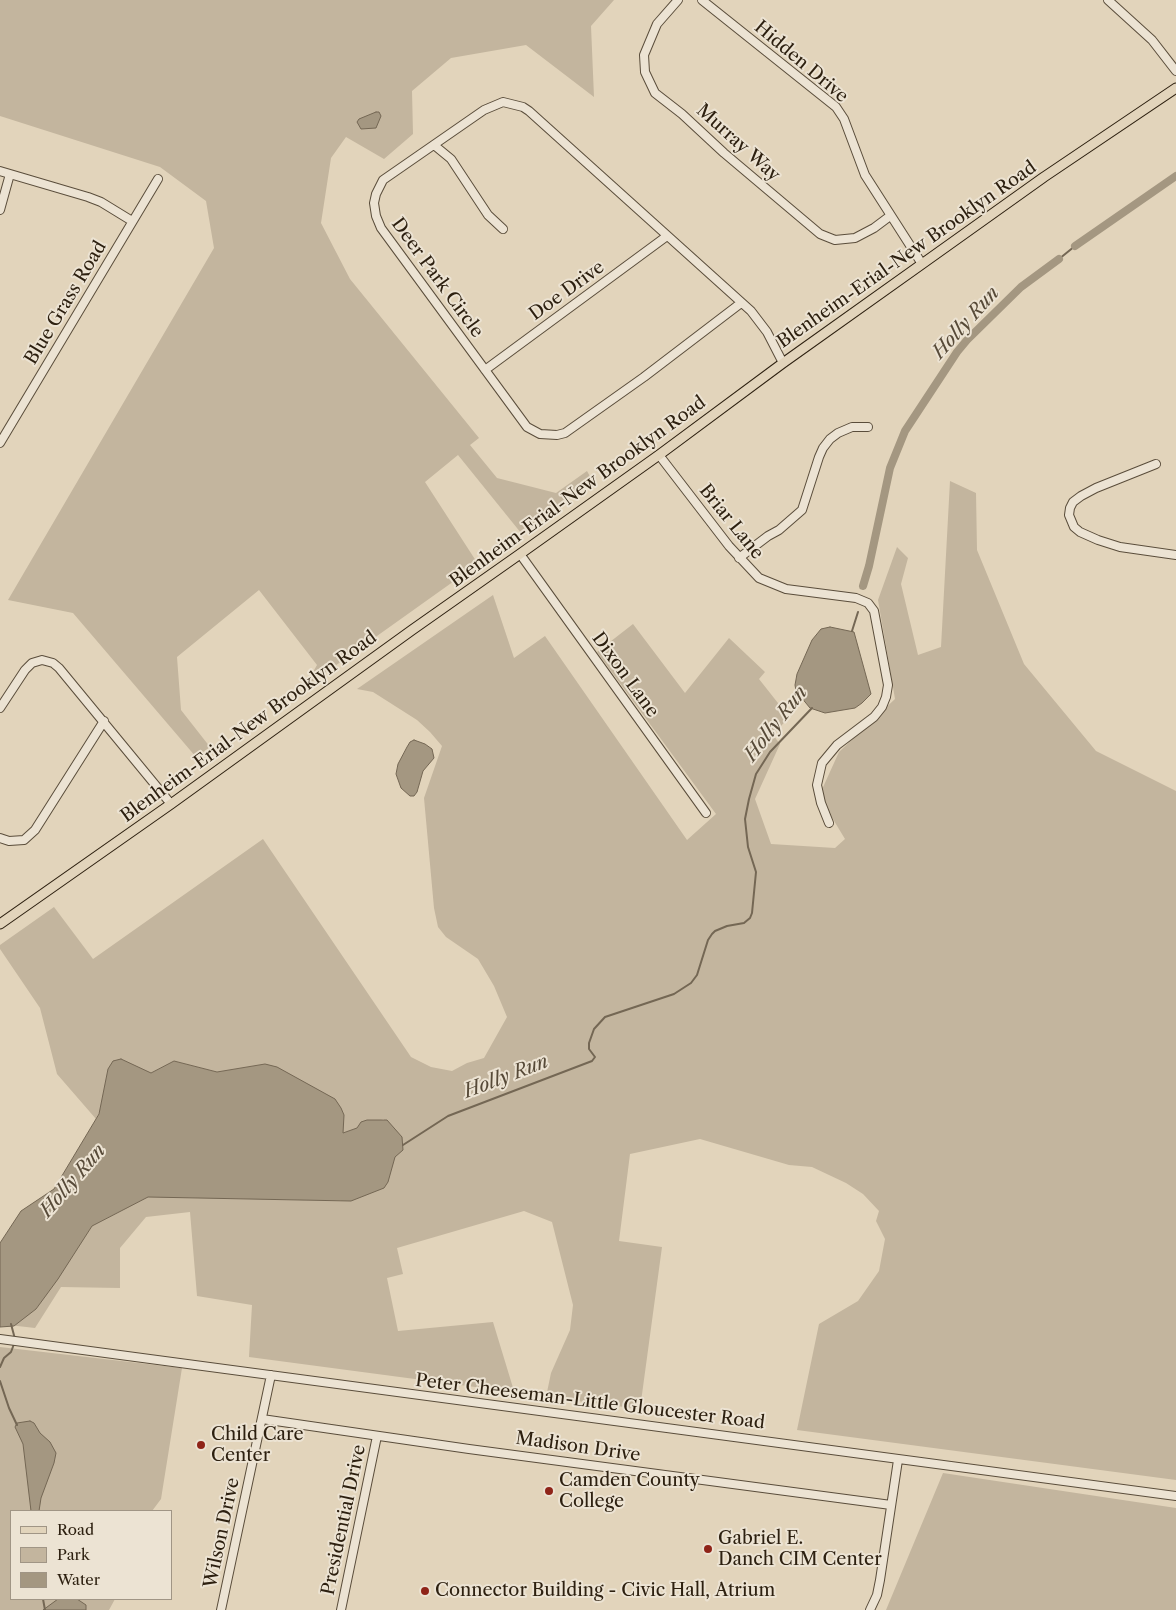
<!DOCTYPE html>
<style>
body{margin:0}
#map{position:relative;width:1176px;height:1610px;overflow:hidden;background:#e2d4bb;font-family:"Libre Caslon Text",serif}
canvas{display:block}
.legend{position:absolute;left:10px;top:1510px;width:162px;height:90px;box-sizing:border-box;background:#ece3d3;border:1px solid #a09585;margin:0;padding:6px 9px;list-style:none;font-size:15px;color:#2d2010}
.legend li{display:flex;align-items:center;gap:10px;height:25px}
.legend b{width:25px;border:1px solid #a09585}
</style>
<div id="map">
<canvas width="1176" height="1610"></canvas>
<ul class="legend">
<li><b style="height:6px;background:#e2d4bb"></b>Road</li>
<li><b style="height:14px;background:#c3b59e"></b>Park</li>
<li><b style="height:14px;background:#a49781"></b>Water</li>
</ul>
</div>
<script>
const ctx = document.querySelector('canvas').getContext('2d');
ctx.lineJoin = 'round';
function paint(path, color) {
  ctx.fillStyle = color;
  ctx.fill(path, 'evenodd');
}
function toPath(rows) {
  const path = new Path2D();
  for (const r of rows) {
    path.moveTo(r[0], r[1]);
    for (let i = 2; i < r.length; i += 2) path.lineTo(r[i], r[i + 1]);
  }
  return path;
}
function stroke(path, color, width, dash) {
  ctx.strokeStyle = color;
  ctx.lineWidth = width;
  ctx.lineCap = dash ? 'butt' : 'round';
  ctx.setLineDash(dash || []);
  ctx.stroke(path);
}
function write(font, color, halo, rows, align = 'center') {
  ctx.font = font + ' "Libre Caslon Text",serif';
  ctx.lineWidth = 4;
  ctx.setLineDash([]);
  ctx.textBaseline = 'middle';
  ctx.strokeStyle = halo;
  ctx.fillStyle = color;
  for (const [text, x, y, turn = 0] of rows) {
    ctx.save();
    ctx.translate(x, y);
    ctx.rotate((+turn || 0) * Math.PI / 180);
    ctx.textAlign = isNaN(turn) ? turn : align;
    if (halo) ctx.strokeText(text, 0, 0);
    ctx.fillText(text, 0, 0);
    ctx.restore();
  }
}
const green = toPath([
 [0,0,614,0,591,26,594,97,526,45,451,58,412,91,413,134,384,159,346,137,331,158,321,223,350,279,479,438,470,445,497,478,556,493,587,471,593,482,521,533,458,455,425,482,478,564,304,688,317,665,259,590,177,657,181,710,210,747,196,757,73,613,8,600,214,248,206,201,160,167,0,116],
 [950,481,976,493,977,550,1024,664,1096,751,1176,791,1176,1480,797,1430,819,1324,858,1301,879,1271,885,1239,876,1221,879,1211,863,1194,846,1183,812,1167,789,1165,700,1139,630,1154,619,1241,662,1247,640,1409,546,1397,551,1373,570,1330,573,1305,552,1222,524,1211,397,1248,403,1274,387,1278,398,1331,493,1322,514,1391,528,1394,249,1357,252,1305,197,1296,190,1212,146,1217,120,1248,120,1288,61,1287,35,1328,0,1324,36,1309,92,1226,149,1196,341,1201,384,1119,343,1133,265,1064,217,1072,174,1061,151,1073,99,1113,96,1119,57,1074,40,1008,0,949,0,945,54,907,93,959,263,839,411,1057,431,1067,452,1071,467,1063,484,1058,507,1017,494,986,478,959,446,937,438,927,434,908,424,798,442,746,430,732,417,720,373,692,357,689,493,595,514,658,545,636,687,840,716,814,597,652,633,624,685,693,729,638,765,672,759,679,789,717,773,735,780,744,755,799,771,844,835,848,845,839,819,796,839,752,895,699,878,600,897,547,908,558,901,584,918,655,941,647],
 [0,1347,182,1368,161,1499,152,1511,11,1511,11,1599,115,1599,109,1610,0,1610],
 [943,1473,1176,1508,1176,1610,886,1610]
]);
const water = toPath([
 [376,112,379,112,381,116,376,128,361,129,357,122,359,119,376,112],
 [830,627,854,632,871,694,862,703,855,708,825,713,810,708,796,691,795,685,797,674,812,640,821,629,830,627],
 [414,740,425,744,432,749,434,758,423,771,417,792,414,796,410,796,401,788,396,774,398,764,407,747,410,742,414,740],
 [121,1059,151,1073,174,1061,217,1072,265,1064,277,1067,335,1099,341,1108,344,1115,343,1133,357,1128,361,1122,367,1120,387,1120,402,1137,403,1150,395,1157,388,1182,384,1188,351,1201,148,1197,92,1226,58,1279,36,1309,14,1326,0,1327,0,1243,21,1211,54,1189,99,1114,108,1069,113,1061,121,1059],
 [30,1421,34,1423,40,1433,50,1442,56,1453,54,1463,41,1498,39,1511,31,1511,23,1444,15,1427,17,1423,30,1421],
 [58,1599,77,1599,86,1605,86,1610,43,1610,58,1599]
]);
const stream = toPath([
 [1059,259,1075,246],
 [852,631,858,612],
 [403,1145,448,1116,592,1061,595,1057,589,1049,589,1043,594,1029,605,1017,674,994,691,983,697,975,708,940,712,934,715,931,727,926,744,923,750,918,752,913,756,872,748,847,745,819,749,799,756,774,770,752,812,708],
 [11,1324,15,1339],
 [0,1367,4,1358,11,1352,14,1344],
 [0,1381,9,1408,17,1425],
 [43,1599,45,1610]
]);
const canal = toPath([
 [1075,246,1176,176],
 [863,586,869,566,890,468,905,431,957,352,967,340,1021,287,1059,259]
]);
const minor = toPath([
 [678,0,657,24,644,55,645,72,655,93,682,114,724,153,820,234,835,240,855,238,874,228,890,216],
 [702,0,836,107,844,119,865,175,922,264],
 [1108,0,1152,40,1176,71],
 [434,145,451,159,488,215,503,229],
 [0,171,88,197,101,202,132,221],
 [0,210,10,174],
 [741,303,644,377,565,433,557,435,540,434,527,427,381,228,376,216,374,203,376,194,383,180,484,110,503,102,523,107,529,111,751,311,767,332,783,363],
 [485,370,667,236],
 [0,443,158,179],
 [659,455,729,546,759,578,786,589,856,598,868,603,874,611,888,685,886,697,882,707,874,717,837,745,822,763,817,785,821,803,829,823],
 [1156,464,1096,488,1081,496,1073,502,1070,508,1069,515,1074,527,1080,532,1098,540,1120,547,1176,555],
 [520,554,706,813],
 [739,558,768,536,779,530,802,510,819,457,823,448,830,439,838,433,852,427,868,427],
 [0,708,25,670,32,663,42,660,53,663,59,668,171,804],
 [0,838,9,841,24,840,35,830,104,721],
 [0,1339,1176,1496],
 [262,1419,469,1449,891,1505],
 [221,1610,271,1375],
 [341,1610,377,1436],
 [870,1610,877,1595,880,1580,898,1460]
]);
const major = toPath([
 [0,924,171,804,412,630,520,554,659,455,783,363,922,264,1044,177,1176,88]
]);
const markers = [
 [201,1445,5,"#8f2418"],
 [549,1491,5,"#8f2418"],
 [708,1549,5,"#8f2418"],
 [425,1591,5,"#8f2418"]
];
const streetNames = [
 ["Hidden Drive",801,62,40],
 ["Murray Way",738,143,42],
 ["Blenheim-Erial-New Brooklyn Road",907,255,-35],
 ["Deer Park Circle",437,278,54],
 ["Doe Drive",567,291,-36],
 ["Blue Grass Road",66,303,-59],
 ["Blenheim-Erial-New Brooklyn Road",578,492,-36],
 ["Briar Lane",731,522,51],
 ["Dixon Lane",625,675,54],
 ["Blenheim-Erial-New Brooklyn Road",249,727,-36],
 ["Peter Cheeseman-Little Gloucester Road",590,1402,7],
 ["Madison Drive",578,1447,8],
 ["Presidential Drive",344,1520,-78],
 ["Wilson Drive",222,1533,-78]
];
const poiNames = [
 ["Child Care",211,1435],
 ["Center",211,1456],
 ["Camden County",559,1481],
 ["College",559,1502],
 ["Gabriel E.",718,1539],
 ["Danch CIM Center",718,1560],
 ["Connector Building - Civic Hall, Atrium",435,1591]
];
const waterNames = [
 ["Holly Run",966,323,-48],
 ["Holly Run",776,724,-52],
 ["Holly Run",506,1077,-21],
 ["Holly Run",73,1181,-49]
];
paint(green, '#c3b59e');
paint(water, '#a49781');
stroke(water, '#746754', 1);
stroke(stream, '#746754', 2);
stroke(canal, '#a49781', 8);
stroke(minor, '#5a4d3b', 10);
stroke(major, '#2d2010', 11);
stroke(minor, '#ece3d3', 8);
stroke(major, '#e2d4bb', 9);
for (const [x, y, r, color] of markers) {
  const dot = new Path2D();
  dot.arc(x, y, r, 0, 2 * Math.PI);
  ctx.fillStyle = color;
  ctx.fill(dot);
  stroke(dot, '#ece3d3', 2);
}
write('18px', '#2d2010', '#ece3d3', streetNames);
write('18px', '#2d2010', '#ece3d3', poiNames, 'left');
write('italic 19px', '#574a38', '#ece3d3', waterNames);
</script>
